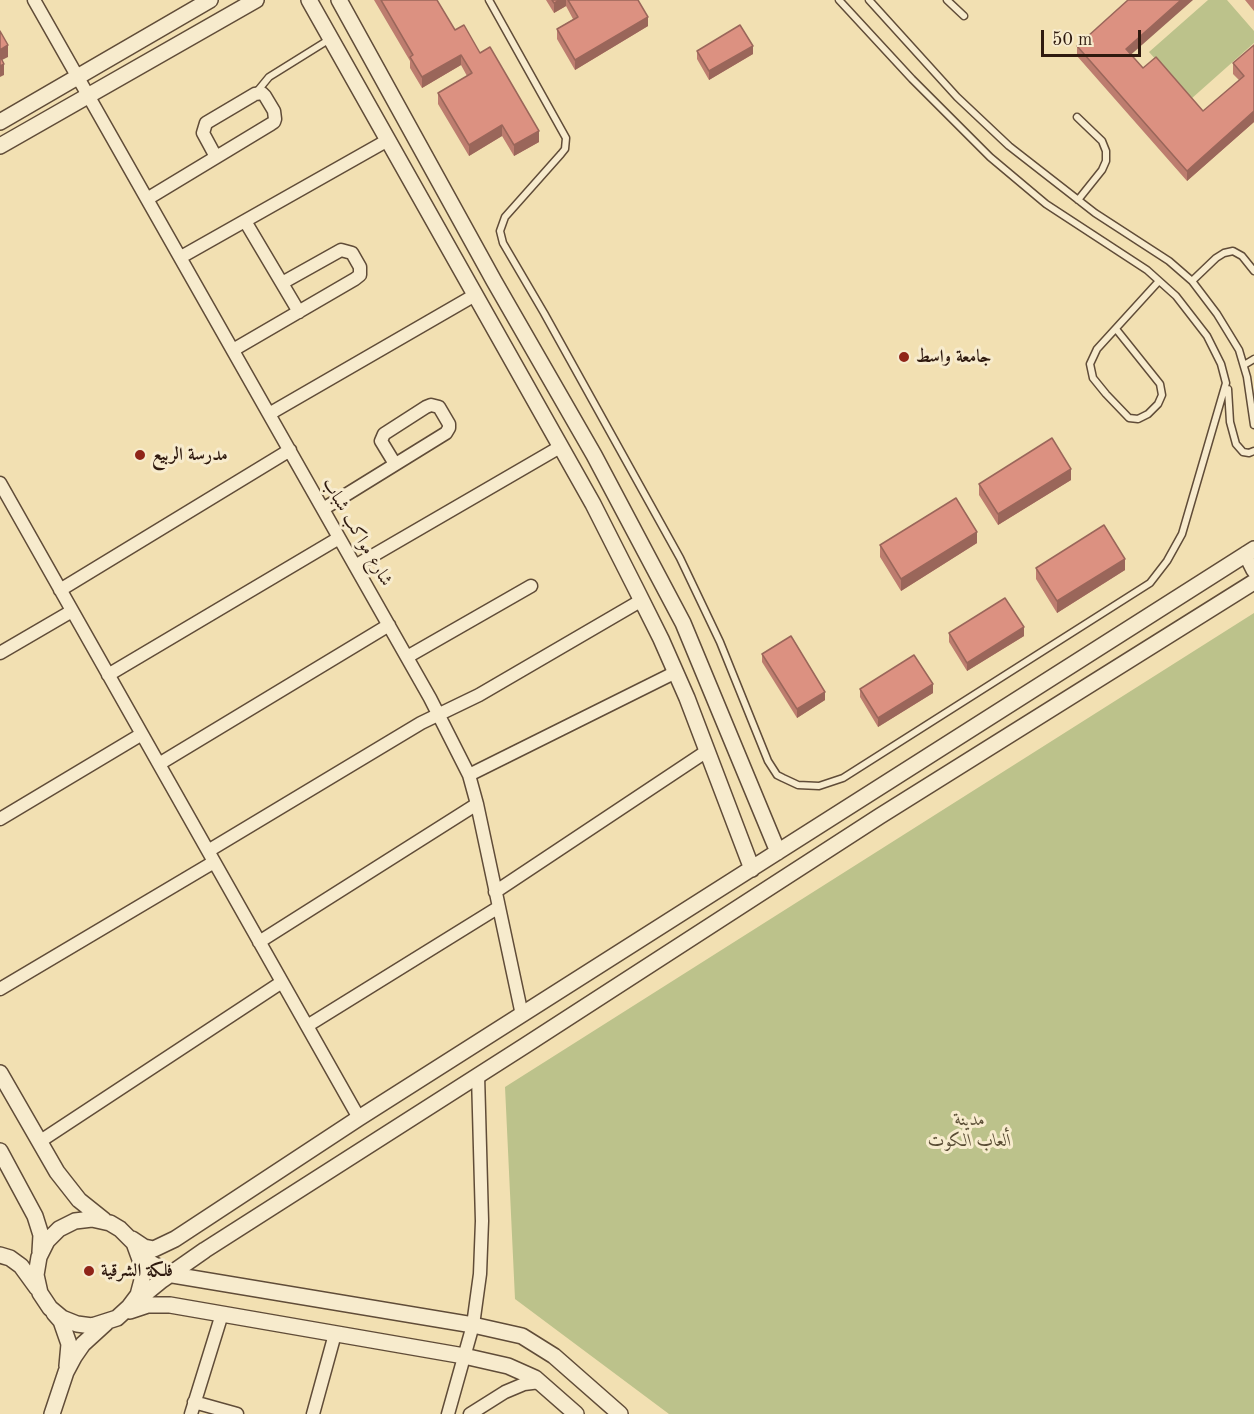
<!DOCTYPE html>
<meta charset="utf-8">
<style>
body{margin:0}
#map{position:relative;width:1254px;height:1414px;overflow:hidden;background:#f2e0b2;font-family:"Old Standard TT",serif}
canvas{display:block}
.scale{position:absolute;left:1041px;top:30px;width:100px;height:27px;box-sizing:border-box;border:3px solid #2f1a0f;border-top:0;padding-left:8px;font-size:18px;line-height:21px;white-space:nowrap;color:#2f1a0f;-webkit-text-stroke:4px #f7ebcd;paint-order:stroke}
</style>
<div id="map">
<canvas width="1254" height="1414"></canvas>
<div class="scale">50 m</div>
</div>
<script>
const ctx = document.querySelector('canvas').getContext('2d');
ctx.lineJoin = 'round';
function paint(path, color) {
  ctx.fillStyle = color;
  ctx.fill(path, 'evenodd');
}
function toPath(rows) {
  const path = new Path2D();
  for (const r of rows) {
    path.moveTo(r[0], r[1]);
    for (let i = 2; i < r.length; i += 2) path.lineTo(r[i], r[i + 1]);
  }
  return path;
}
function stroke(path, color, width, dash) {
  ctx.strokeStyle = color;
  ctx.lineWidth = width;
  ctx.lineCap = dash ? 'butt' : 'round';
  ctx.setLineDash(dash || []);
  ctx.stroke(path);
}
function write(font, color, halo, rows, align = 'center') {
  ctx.font = font + ' "Old Standard TT",Amiri,serif';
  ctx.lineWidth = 6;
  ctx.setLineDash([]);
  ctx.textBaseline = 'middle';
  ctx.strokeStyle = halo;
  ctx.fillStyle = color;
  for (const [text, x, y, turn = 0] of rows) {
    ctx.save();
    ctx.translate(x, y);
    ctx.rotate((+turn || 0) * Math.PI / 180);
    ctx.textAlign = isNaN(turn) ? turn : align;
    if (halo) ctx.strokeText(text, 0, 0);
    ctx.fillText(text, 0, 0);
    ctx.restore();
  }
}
const green = toPath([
 [1208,0,1227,0,1254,31,1254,43,1191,99,1149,52],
 [1254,613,1254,1414,669,1414,515,1299,505,1087]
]);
const service = toPath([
 [489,0,566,138,565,149,561,154,505,217,500,231,503,243,544,313,680,558,720,642,768,761,777,775,783,778,798,785,819,786,843,778,1150,583,1167,561,1182,534,1226,383,1221,364,1207,336,1176,296,1147,270,1046,204,990,157,912,79,839,0],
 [869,0,957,97,1009,146,1095,213,1169,261,1192,281,1217,314,1239,350,1247,377,1254,425],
 [947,0,964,16],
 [255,94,269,77,330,39],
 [1077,117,1102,141,1106,151,1106,161,1102,170,1078,200],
 [1192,281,1216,258,1224,253,1233,251,1242,256,1254,271],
 [1116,329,1160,384,1162,395,1158,404,1148,414,1138,419,1129,418,1106,394,1093,378,1090,364,1097,349,1159,281],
 [1244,365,1254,359],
 [1228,389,1230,422,1236,444,1243,452,1249,453,1254,451]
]);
const minor = toPath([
 [34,0,430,698,469,775,477,804,522,1015],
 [147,199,271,124,274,122,275,119,274,111,265,96,262,93,255,94,206,123,203,133,216,157],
 [245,221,299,312],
 [181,257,388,140],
 [233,350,355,279,360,275,360,267,352,253,341,250,282,283],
 [269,414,475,295],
 [0,483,359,1118],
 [323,509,446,433,449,428,449,424,439,407,431,405,426,407,384,434,381,441,395,464],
 [355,566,560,447],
 [60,590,290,450],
 [0,653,72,611],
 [407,657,531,586],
 [108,675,339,538],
 [159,764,389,625],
 [469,775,676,672],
 [0,819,142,734],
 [208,851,421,723,479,695,642,600],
 [495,892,707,751],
 [259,942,477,804],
 [0,989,214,862],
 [307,1026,499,907],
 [39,1142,282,982],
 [194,1402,237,1414],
 [191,1414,222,1314],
 [313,1414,335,1334],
 [448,1414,473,1325,480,1274,482,1221,478,1075],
 [470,1414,505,1392,524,1384,540,1382]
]);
const tertiary = toPath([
 [309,0,593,504,636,589,661,639,687,698,752,869],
 [339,0,494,281,594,455,683,623,778,852],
 [0,122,210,0],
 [0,146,256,0],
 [1246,554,1254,570],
 [0,1073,57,1172,79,1200,104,1220],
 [0,1151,35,1216,41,1235,40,1252],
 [132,1239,144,1247,154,1249,175,1239,359,1118,1254,549],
 [139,1251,151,1263,173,1275,473,1325,522,1336,554,1356,620,1414],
 [0,1255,10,1258,21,1266,37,1288],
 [129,1307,138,1295,142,1280,142,1265,134,1243,120,1229,110,1223,92,1219,75,1221,59,1229,47,1241,39,1257,36,1275,40,1293,50,1308,62,1318,77,1324,92,1326,117,1318,129,1307,162,1280,205,1250,526,1045,880,816,1254,582],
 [130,1311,148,1305,170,1305,464,1356,508,1366,535,1378,576,1414],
 [54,1313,61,1321,69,1344,67,1366],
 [52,1414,66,1372,74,1357,83,1344,106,1323]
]);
const wall = toPath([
 [374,0,437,0,455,30,480,53,539,142,514,156,502,136,469,156,438,104,438,93,467,76,461,65,422,88,410,68,410,61],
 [546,0,638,0,648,26,575,70,557,39,557,29,573,19,566,6,554,13],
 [1245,0,1254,0,1254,11],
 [1254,45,1254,122,1187,181,1077,56,1077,46,1131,55,1143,68,1203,111,1239,80,1233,74,1233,63],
 [697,51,753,54,709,80,697,59],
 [1071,480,998,525,979,495,979,484],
 [977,543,901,591,880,557,880,545],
 [1036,568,1125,570,1057,613,1036,579],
 [949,633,1024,636,967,671,949,642],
 [762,654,825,700,797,718,762,662],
 [860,689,933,693,878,727,860,697]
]);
const shadedWall = toPath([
 [560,0,566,0,566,6,554,13,554,3],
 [1181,0,1193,0,1126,59,1126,49],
 [648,17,648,26,575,70,575,60],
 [8,45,8,57,0,61,0,50],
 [753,46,753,54,709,80,709,71],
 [461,55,461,65,422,88,422,77],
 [4,64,4,75,0,77,0,66],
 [1254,111,1254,122,1187,181,1187,171],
 [502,125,502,136,469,156,469,145],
 [539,131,539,142,514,156,514,145],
 [1071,469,1071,480,998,525,998,514],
 [977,532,977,543,901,591,901,579],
 [1125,559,1125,570,1057,613,1057,601],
 [1024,627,1024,636,967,671,967,663],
 [933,684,933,693,878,727,878,718],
 [825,692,825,700,797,718,797,709]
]);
const building = toPath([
 [381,0,437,0,455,30,464,25,480,53,490,47,539,131,514,145,502,125,469,145,438,93,472,73,461,55,422,77,410,57,413,55,381,0],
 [552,0,560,0,554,3,552,0],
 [568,0,638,0,648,17,575,60,557,29,578,17,568,0],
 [1128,0,1181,0,1126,49,1143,68,1156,57,1203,111,1244,76,1233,63,1254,45,1254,111,1187,171,1077,46,1128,0],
 [740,25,753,46,709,71,697,51,740,25],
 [0,31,8,45,0,50,0,31],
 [0,56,4,64,0,66,0,56],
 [1052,438,1071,469,998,514,979,484,1052,438],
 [956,498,977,532,901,579,880,545,956,498],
 [1104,525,1125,559,1057,601,1036,568,1104,525],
 [1005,598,1024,627,967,663,949,633,1005,598],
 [791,636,825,692,797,709,762,654,791,636],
 [914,655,933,684,878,718,860,689,914,655]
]);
const markers = [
 [904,357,6,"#8f2418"],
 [140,455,6,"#8f2418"],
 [89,1271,6,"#8f2418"]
];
const poiNames = [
 ["جامعة واسط",916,357],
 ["مدرسة الربيع",152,455],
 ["فلكة الشرقية",101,1271]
];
const streetNames = [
 ["شارع مواكب شباب",357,532,60]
];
const parkNames = [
 ["مدينة",970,1120],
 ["ألعاب الكوت",970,1141]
];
paint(green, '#bcc28b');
stroke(service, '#604c38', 9);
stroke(minor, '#604c38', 15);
stroke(tertiary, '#604c38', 18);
stroke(service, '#f7ebcd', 6);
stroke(minor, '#f7ebcd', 12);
stroke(tertiary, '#f7ebcd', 15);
paint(wall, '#bd7d6f');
paint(shadedWall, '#9a665a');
paint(building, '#dc9181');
stroke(building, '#9a665a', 1.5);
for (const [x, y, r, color] of markers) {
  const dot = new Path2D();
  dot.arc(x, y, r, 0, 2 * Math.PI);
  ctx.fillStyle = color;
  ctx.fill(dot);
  stroke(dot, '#f7ebcd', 2);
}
write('bold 18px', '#2f1a0f', '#f7ebcd', poiNames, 'left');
write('18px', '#2f1a0f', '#f7ebcd', streetNames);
write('italic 18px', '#594c34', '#f7ebcd', parkNames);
</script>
